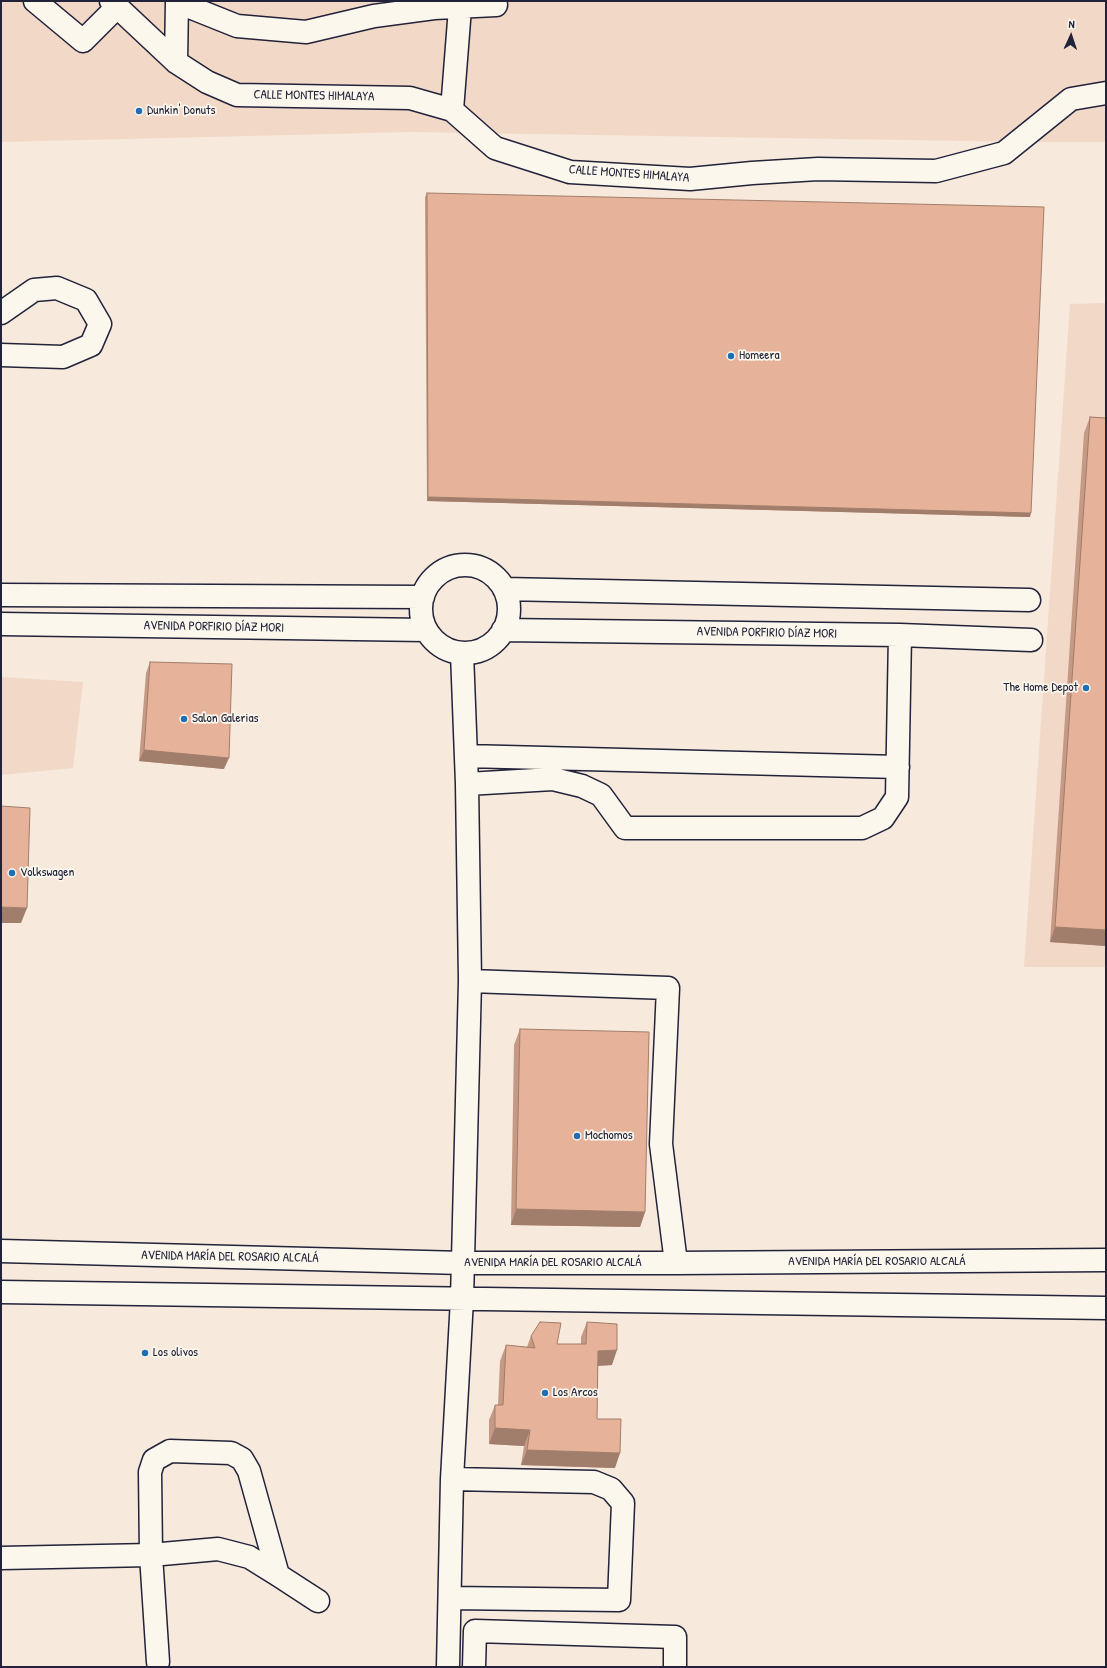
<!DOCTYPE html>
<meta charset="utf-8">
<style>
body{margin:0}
#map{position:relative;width:1107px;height:1668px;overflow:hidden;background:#f7e9db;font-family:"Patrick Hand",sans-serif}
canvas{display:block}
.frame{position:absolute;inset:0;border:2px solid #22223b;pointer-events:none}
.north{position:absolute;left:1051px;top:16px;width:40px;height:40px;-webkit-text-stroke:3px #fbf7ec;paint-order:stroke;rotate:3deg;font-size:11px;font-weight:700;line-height:16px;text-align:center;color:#22223b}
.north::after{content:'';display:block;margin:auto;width:14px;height:18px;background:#22223b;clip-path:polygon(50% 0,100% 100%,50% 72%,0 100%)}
</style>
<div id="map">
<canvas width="1107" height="1668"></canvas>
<div class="frame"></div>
<div class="north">N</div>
</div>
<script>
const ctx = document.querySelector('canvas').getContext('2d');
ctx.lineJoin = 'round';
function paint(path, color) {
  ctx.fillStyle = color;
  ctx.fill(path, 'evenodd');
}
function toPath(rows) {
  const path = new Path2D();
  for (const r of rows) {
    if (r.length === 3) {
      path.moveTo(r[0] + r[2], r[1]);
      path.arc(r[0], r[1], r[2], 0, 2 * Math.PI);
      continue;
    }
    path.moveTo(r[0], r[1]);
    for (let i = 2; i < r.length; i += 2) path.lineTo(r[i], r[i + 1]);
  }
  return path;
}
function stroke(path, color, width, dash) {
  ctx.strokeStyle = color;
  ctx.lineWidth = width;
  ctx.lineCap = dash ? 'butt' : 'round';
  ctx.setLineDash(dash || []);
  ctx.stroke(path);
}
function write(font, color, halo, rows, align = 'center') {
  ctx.font = font + ' "Patrick Hand",sans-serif';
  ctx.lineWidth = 3.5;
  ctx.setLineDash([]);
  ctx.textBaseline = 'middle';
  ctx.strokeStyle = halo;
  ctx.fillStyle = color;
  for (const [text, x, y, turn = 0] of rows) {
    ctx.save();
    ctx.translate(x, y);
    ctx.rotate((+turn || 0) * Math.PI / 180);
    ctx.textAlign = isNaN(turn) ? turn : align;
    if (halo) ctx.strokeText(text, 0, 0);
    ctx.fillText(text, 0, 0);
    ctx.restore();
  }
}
const built = toPath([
 [1,1,1106,1,1106,142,1027,142,411,132,1,142],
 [1106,303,1106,967,1024,967,1070,304],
 [1,677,83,682,73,768,1,775]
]);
const minor = toPath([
 [35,1,83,41,117,7],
 [111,1,176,62,207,82,237,95,410,98,452,110,495,148,570,172,690,179,752,173,818,169,936,171,1004,153,1071,99,1106,93],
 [177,2,237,26,306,32,374,16,434,8,496,5],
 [176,62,177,1],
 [452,110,460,8],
 [1,313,34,290,57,288,86,300,100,324,91,345,63,357,1,355],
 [465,609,44],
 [504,589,1029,600],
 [1,595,423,597],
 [1,624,426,630],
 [503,630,900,635,1031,640],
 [466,756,898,767],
 [467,784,553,779,582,786,601,795,625,828,862,828,883,818,897,797,900,635],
 [470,981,668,988,661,1144,676,1263],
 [1,1251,463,1263,676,1263,1106,1260],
 [1,1292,1106,1308],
 [1,1558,151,1555,158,1662],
 [278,1575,249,1471,242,1459,231,1453,170,1451,154,1460,150,1472,151,1555,218,1549,249,1557,278,1575,318,1601],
 [450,1598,619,1600,623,1503,611,1489,594,1482,452,1479],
 [448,1667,452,1479,462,1299,470,981,467,784,462,653],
 [474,1667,475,1631,675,1637,675,1667]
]);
const wall = toPath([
 [427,193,1030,517,427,501,425,197],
 [1090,417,1106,418,1106,946,1050,942,1084,433],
 [150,662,224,769,139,761,146,673],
 [520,1029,645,1212,640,1227,511,1225,514,1045],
 [587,1322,612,1365,598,1366,597,1419,615,1468,521,1465,524,1446,489,1444,489,1420,495,1405,498,1405,500,1361,506,1345,527,1347,531,1336,557,1344,581,1344,581,1337]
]);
const shadedWall = toPath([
 [428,497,1031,513,1030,517,427,501],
 [144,750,229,758,224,769,139,761],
 [1,907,27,908,21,923,1,923],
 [1055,927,1106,930,1106,946,1050,942],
 [516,1209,645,1212,640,1227,511,1225],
 [617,1350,612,1365,592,1366,598,1351],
 [495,1428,530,1430,524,1446,489,1444],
 [527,1450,620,1453,615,1468,521,1465]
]);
const building = toPath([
 [427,193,1044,207,1031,513,428,497,427,193],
 [1090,417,1106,418,1106,930,1055,927,1090,417],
 [150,662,232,664,229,758,144,750,150,662],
 [1,806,30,808,27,908,1,907,1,806],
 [520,1029,649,1032,645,1212,516,1209,520,1029],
 [540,1322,561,1323,557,1344,586,1344,587,1322,617,1324,617,1350,598,1351,597,1419,621,1419,620,1453,527,1450,530,1430,495,1428,495,1405,503,1405,506,1345,535,1348,531,1336,540,1322]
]);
const markers = [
 [139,111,4,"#1f6fb2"],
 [731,356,4,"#1f6fb2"],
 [1086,688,4,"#1f6fb2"],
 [184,719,4,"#1f6fb2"],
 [12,873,4,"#1f6fb2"],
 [577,1136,4,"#1f6fb2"],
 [145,1353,4,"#1f6fb2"],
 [545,1393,4,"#1f6fb2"]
];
const streetNames = [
 ["CALLE MONTES HIMALAYA",314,96,1],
 ["CALLE MONTES HIMALAYA",629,174,4],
 ["AVENIDA PORFIRIO DÍAZ MORI",214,627,1],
 ["AVENIDA PORFIRIO DÍAZ MORI",767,633,1],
 ["AVENIDA MARÍA DEL ROSARIO ALCALÁ",230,1257,1],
 ["AVENIDA MARÍA DEL ROSARIO ALCALÁ",877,1262],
 ["AVENIDA MARÍA DEL ROSARIO ALCALÁ",553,1263]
];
const poiNames = [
 ["Dunkin' Donuts",147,111],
 ["Homeera",739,356],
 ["The Home Depot",1078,688,"right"],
 ["Salon Galerias",192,719],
 ["Volkswagen",20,873],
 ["Mochomos",585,1136],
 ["Los olivos",153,1353],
 ["Los Arcos",553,1393]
];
paint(built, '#f2d8c7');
stroke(minor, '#22223b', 25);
stroke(minor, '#fbf7ec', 22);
paint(wall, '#c69984');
paint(shadedWall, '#a17d6b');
paint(building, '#e6b299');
stroke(building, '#a17d6b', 1);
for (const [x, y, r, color] of markers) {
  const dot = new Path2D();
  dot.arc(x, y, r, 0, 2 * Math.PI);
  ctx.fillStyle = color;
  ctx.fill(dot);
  stroke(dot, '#fbf7ec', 1.5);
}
write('13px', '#22223b', '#fbf7ec', streetNames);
write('13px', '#22223b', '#fbf7ec', poiNames, 'left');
</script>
